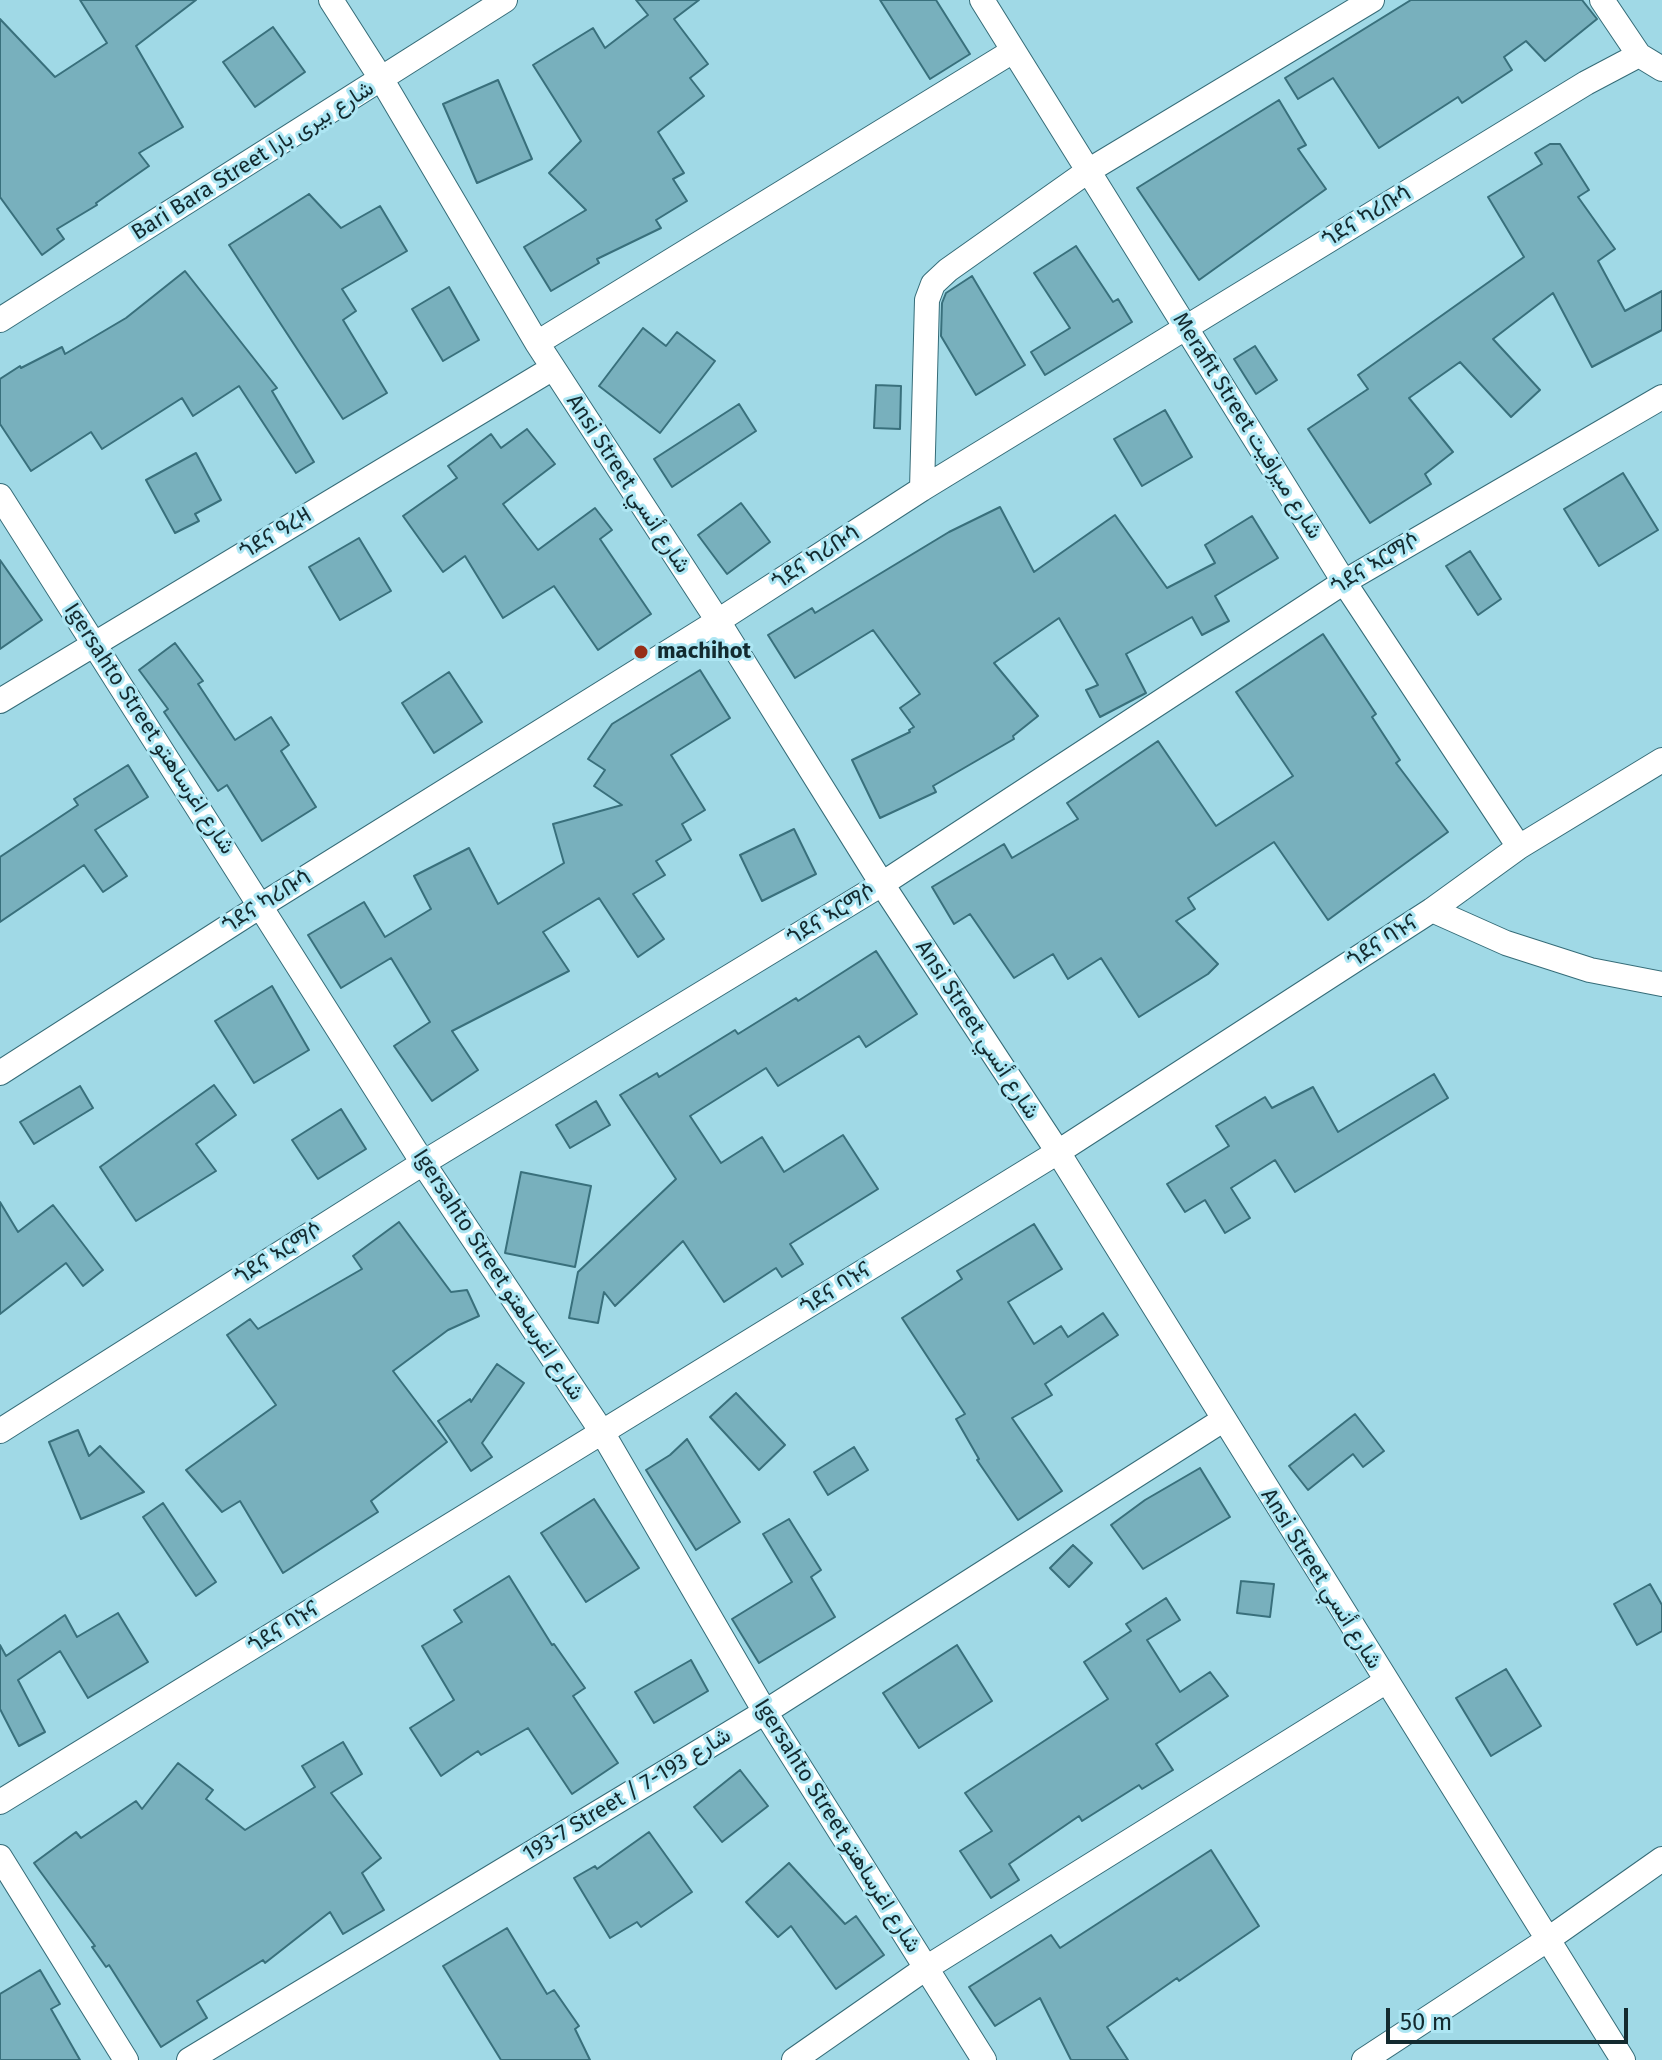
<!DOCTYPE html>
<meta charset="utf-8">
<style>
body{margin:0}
#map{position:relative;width:1662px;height:2060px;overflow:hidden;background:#a0d9e6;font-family:"Fira Sans",sans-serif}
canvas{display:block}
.scale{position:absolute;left:1386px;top:2008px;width:242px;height:36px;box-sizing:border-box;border:4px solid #132a2f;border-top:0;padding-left:10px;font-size:24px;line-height:28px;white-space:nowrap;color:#132a2f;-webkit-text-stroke:6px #ade6f3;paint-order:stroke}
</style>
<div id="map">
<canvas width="1662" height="2060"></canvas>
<div class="scale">50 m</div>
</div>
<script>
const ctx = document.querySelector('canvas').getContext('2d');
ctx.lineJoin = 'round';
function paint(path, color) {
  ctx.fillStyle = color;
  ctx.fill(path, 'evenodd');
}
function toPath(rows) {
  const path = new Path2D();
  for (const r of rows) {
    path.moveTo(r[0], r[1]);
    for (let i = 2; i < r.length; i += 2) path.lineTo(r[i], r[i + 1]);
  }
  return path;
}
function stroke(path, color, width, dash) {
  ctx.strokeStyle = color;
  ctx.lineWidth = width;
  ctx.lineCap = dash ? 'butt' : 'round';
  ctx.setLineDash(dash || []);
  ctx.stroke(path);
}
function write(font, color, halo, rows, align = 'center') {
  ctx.font = font + ' "Fira Sans",Vazirmatn,"Noto Sans Ethiopic",sans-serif';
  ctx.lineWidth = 6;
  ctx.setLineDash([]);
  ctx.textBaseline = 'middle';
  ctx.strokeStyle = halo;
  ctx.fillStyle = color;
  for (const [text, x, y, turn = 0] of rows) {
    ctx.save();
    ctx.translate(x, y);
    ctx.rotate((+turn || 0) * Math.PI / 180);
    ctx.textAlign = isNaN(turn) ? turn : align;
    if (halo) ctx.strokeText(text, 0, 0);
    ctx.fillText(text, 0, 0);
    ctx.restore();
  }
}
const building = toPath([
 [80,0,196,0,136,46,183,127,139,153,149,166,96,203,97,205,57,229,64,239,42,255,0,197,0,19,55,77,107,43,80,0],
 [636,0,699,0,674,19,708,64,690,78,704,96,658,132,684,173,673,179,687,201,656,220,661,228,597,259,599,263,551,291,524,247,586,210,549,173,581,141,533,65,593,28,605,48,648,15,636,0],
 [880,0,936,0,970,54,930,79,880,0],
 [1411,0,1582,0,1597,19,1545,61,1526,41,1504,57,1512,70,1462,103,1458,97,1379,148,1333,78,1298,99,1285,78,1411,0],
 [273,27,305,72,255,107,223,62,273,27],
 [498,80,532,159,477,183,443,104,498,80],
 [1279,100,1306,145,1298,149,1326,189,1199,280,1137,188,1279,100],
 [1550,144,1560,144,1589,190,1578,197,1615,249,1598,261,1625,311,1662,291,1662,330,1592,367,1553,293,1493,339,1540,390,1511,417,1460,362,1409,398,1453,452,1425,474,1431,484,1370,523,1308,429,1368,389,1358,375,1524,257,1488,197,1542,164,1535,153,1550,144],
 [309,194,341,228,380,206,407,251,342,289,356,311,343,320,387,393,343,419,229,245,309,194],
 [1076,246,1113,302,1118,299,1132,322,1045,375,1031,352,1070,328,1034,273,1076,246],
 [185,271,277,388,272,391,314,462,296,473,239,386,193,416,182,398,102,449,91,432,31,471,0,424,0,379,20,366,21,368,62,347,65,354,126,318,185,271],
 [972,276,1025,365,976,395,941,336,942,303,946,293,972,276],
 [449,287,479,340,443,361,412,309,449,287],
 [643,328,666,346,677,332,715,361,660,433,599,386,643,328],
 [1255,346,1277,380,1256,394,1234,359,1255,346],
 [876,385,901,386,900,429,874,428,876,385],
 [739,404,756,431,672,487,654,459,739,404],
 [1165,410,1192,457,1142,486,1114,439,1165,410],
 [527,429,555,464,503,504,538,550,595,508,612,530,600,539,651,614,598,650,554,586,503,618,465,556,443,572,403,516,457,478,448,466,491,434,501,448,527,429],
 [196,453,221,500,195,514,199,521,175,533,146,480,196,453],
 [1623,473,1658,530,1599,566,1564,509,1623,473],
 [741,503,770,542,727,574,698,535,741,503],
 [1000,507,1034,572,1115,515,1167,588,1215,563,1205,545,1252,516,1278,558,1215,596,1229,621,1202,635,1192,617,1126,654,1146,693,1100,717,1086,690,1098,685,1059,618,994,663,1038,716,1013,736,1014,739,933,786,936,792,880,818,852,760,910,732,909,730,914,727,900,708,920,694,873,630,795,678,768,635,812,608,815,613,949,532,1000,507],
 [359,538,391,591,340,620,309,567,359,538],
 [1470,551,1501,599,1478,615,1446,566,1470,551],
 [0,560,42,620,0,649,0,560],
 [1323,634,1376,714,1372,717,1400,760,1396,763,1448,832,1328,920,1274,842,1188,898,1195,909,1176,921,1218,964,1208,974,1139,1017,1101,958,1068,979,1053,954,1014,978,970,914,954,924,932,887,1004,844,1012,858,1078,819,1067,803,1158,741,1216,826,1293,776,1236,692,1323,634],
 [175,643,203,681,198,684,235,740,271,717,289,745,281,751,316,807,262,841,227,785,218,791,164,712,168,709,139,670,175,643],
 [700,670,730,718,671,755,705,810,682,824,691,840,656,861,665,875,633,894,664,939,638,957,599,898,543,932,569,971,452,1031,478,1070,432,1101,394,1046,430,1022,391,958,341,988,308,935,364,902,385,937,431,909,414,876,469,848,498,904,564,863,553,824,622,805,594,786,605,770,588,759,612,724,700,670],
 [449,672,482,722,434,753,402,703,449,672],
 [128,765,148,797,95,830,127,876,103,892,84,865,0,922,0,857,78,805,74,799,128,765],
 [794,829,816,874,762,901,740,855,794,829],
 [876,951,917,1014,866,1047,859,1036,778,1086,766,1068,690,1116,721,1163,762,1137,784,1172,843,1135,878,1189,790,1244,803,1264,782,1277,776,1268,724,1302,683,1241,615,1306,604,1292,598,1323,569,1318,578,1272,676,1179,620,1095,657,1073,659,1077,735,1030,738,1034,796,998,798,1001,876,951],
 [272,986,309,1050,254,1083,215,1021,272,986],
 [1434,1074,1448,1098,1295,1192,1275,1160,1231,1188,1250,1218,1225,1233,1205,1200,1185,1212,1167,1184,1229,1146,1216,1126,1265,1097,1272,1108,1313,1087,1338,1132,1434,1074],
 [214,1085,236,1115,196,1144,216,1171,136,1221,100,1167,214,1085],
 [80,1086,93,1108,34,1144,20,1122,80,1086],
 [596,1101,610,1125,570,1148,556,1125,596,1101],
 [341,1109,366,1149,318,1179,292,1140,341,1109],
 [521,1172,591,1186,575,1267,505,1253,521,1172],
 [0,1202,18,1232,53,1205,103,1270,83,1286,66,1263,0,1314,0,1202],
 [399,1222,451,1292,467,1290,479,1316,448,1330,393,1371,447,1442,371,1501,378,1512,283,1573,240,1501,222,1512,186,1470,276,1405,227,1335,250,1319,258,1329,362,1269,353,1256,399,1222],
 [1034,1224,1062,1269,1008,1302,1034,1344,1061,1326,1068,1337,1103,1313,1118,1335,1045,1384,1052,1395,1012,1418,1062,1491,1018,1520,977,1460,979,1459,956,1419,965,1414,902,1318,962,1279,957,1271,1034,1224],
 [497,1364,524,1383,482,1443,492,1457,471,1471,438,1421,470,1399,471,1402,497,1364],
 [736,1393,785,1445,759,1470,710,1417,736,1393],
 [1355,1414,1384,1451,1363,1467,1353,1454,1308,1490,1289,1466,1355,1414],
 [78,1430,89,1456,100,1446,144,1492,81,1519,49,1442,78,1430],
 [687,1439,740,1522,696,1550,646,1470,670,1455,687,1439],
 [854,1447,868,1470,828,1495,814,1472,854,1447],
 [1200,1468,1230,1517,1143,1569,1111,1525,1145,1500,1200,1468],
 [594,1499,639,1568,586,1602,541,1533,594,1499],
 [163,1503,216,1582,196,1596,143,1517,163,1503],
 [789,1519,821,1570,811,1577,835,1617,759,1663,732,1619,792,1582,763,1534,789,1519],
 [1073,1545,1092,1563,1069,1587,1050,1568,1073,1545],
 [509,1576,552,1645,554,1644,585,1688,573,1696,618,1763,572,1794,528,1728,481,1755,478,1751,441,1776,410,1728,454,1700,422,1646,462,1622,454,1610,509,1576],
 [1241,1581,1274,1584,1270,1617,1237,1613,1241,1581],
 [1650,1584,1662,1605,1662,1631,1637,1645,1614,1604,1650,1584],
 [1166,1598,1180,1620,1147,1640,1180,1692,1210,1672,1228,1696,1156,1744,1173,1770,1142,1789,1139,1785,1082,1821,1079,1816,1009,1864,1019,1880,991,1898,960,1851,992,1831,965,1793,1108,1699,1084,1662,1131,1631,1126,1624,1166,1598],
 [118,1613,148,1662,88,1698,60,1651,18,1680,45,1732,19,1746,0,1709,0,1645,6,1656,65,1615,77,1637,118,1613],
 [957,1645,992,1701,919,1748,883,1693,957,1645],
 [691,1660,708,1691,654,1723,635,1692,691,1660],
 [1506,1669,1541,1726,1491,1756,1456,1698,1506,1669],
 [343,1742,362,1774,331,1793,381,1858,362,1873,384,1910,343,1934,330,1912,265,1963,263,1960,197,2001,207,2018,161,2047,109,1965,106,1967,92,1947,95,1946,34,1863,76,1832,81,1838,136,1801,142,1809,178,1763,213,1790,206,1799,245,1830,315,1787,302,1766,343,1742],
 [740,1770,768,1806,722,1842,694,1807,740,1770],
 [649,1832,692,1892,641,1927,637,1922,610,1938,574,1878,595,1866,597,1869,649,1832],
 [1211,1850,1259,1926,1179,1981,1177,1978,1107,2027,1128,2060,1071,2060,1040,1998,995,2026,969,1987,1051,1935,1060,1948,1211,1850],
 [789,1863,845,1924,856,1916,884,1955,836,1989,791,1926,778,1937,746,1902,789,1863],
 [507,1928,547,1994,554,1990,579,2026,575,2029,590,2060,501,2060,443,1966,507,1928],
 [40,1970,60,2004,51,2009,80,2060,0,2060,0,1994,40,1970]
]);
const street = toPath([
 [331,0,382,80,537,343,718,621,882,884,1058,1152,1623,2060],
 [982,0,1344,582,1519,847],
 [1602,0,1639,55,1662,69],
 [0,320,505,0],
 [537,343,1013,51],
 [922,489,927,300,933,284,948,270,1088,171,1372,0],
 [0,496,423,1163,602,1432,765,1712,984,2060],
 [0,701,553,368],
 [1432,910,1506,943,1590,970,1662,984],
 [0,1073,262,905,718,621,922,489,1586,83,1639,55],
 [0,1431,423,1163,882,884,1344,582,1662,397],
 [0,1802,1058,1152,1432,910,1519,847,1662,760],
 [0,1857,126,2060],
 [189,2060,765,1712,1223,1420],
 [794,2060,926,1968,1385,1682],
 [1364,2060,1547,1940,1662,1859]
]);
const markers = [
 [641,652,8,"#972e17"]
];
const streetNames = [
 ["Bari Bara Street شارع بيرى بارا",253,161,-32],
 ["ጎደና ካሪቡሳ",1367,217,-31],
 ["Merafit Street شارع ميرافيت",1247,426,58],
 ["Ansi Street شارع أنسي",628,484,57],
 ["ጎደና ዓረዛ",276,534,-31],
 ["ጎደና ካሪቡሳ",816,558,-33],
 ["ጎደና ኣርማሶ",1376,564,-31],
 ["Igersahto Street شارع اغرساهتو",149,729,57],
 ["ጎደና ካሪቡሳ",267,902,-32],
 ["ጎደና ኣርማሶ",832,915,-31],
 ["ጎደና ባኑና",1383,942,-33],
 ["Ansi Street شارع أنسي",977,1030,57],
 ["ጎደና ኣርማሶ",279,1254,-32],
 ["Igersahto Street شارع اغرساهتو",498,1275,57],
 ["ጎደና ባኑና",836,1289,-32],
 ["Ansi Street شارع أنسي",1321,1579,58],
 ["ጎደና ባኑና",284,1628,-32],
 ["193-7 Street / شارع 193-7",627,1795,-31],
 ["Igersahto Street شارع اغرساهتو",837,1826,58]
];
const poiNames = [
 ["machihot",657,652]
];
paint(building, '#78b0bd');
stroke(building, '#39707c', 2);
stroke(street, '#356c78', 26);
stroke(street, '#fff', 24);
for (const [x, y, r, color] of markers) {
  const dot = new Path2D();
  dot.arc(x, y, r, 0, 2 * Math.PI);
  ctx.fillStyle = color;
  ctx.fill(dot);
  stroke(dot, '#ade6f3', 3);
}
write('22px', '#132a2f', '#ade6f3', streetNames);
write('bold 22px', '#132a2f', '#ade6f3', poiNames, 'left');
</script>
